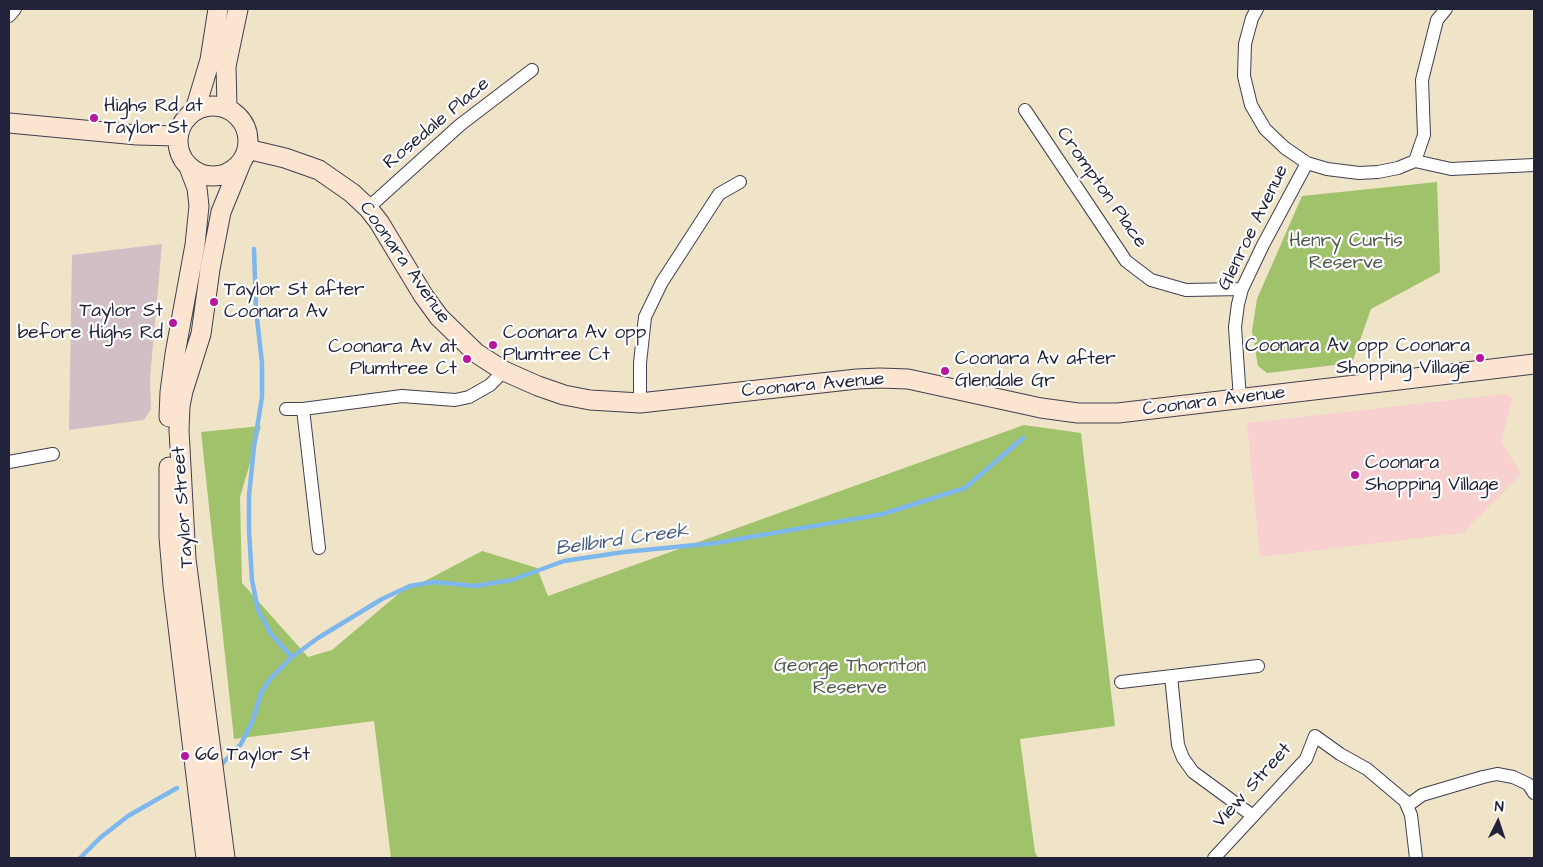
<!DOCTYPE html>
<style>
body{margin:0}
#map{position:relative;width:1543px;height:867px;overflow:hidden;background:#f0e4c8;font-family:"Architects Daughter",sans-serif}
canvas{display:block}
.frame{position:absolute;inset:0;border:10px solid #22223b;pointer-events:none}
.north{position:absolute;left:1473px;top:797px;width:50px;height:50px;-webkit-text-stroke:4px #fff;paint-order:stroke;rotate:4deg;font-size:14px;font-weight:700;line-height:20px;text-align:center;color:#22223b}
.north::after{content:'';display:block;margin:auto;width:18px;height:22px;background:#22223b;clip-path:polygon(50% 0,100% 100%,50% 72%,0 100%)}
</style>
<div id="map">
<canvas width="1543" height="867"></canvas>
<div class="frame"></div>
<div class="north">N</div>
</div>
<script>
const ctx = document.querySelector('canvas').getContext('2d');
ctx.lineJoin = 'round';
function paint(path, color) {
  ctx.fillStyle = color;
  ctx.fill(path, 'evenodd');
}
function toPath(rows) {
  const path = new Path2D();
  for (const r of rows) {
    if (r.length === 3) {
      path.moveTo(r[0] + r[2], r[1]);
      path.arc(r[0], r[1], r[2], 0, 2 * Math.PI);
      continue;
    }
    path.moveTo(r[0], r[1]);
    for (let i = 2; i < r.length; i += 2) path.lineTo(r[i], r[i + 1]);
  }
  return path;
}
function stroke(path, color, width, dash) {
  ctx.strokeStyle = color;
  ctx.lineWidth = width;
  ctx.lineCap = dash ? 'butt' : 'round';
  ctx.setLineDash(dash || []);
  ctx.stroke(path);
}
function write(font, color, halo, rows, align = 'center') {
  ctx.font = font + ' "Architects Daughter",sans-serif';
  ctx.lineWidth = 4.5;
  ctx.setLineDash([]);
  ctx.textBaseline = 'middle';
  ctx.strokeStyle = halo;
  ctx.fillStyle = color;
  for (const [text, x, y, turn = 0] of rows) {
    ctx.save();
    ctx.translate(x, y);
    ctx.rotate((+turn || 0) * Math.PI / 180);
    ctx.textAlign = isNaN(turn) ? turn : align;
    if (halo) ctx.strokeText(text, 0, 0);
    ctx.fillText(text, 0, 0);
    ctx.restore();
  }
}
const built = toPath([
 [1505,394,1513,398,1501,441,1521,474,1463,533,1260,557,1247,423]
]);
const industrial = toPath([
 [162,244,150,378,151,409,144,420,69,430,72,255]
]);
const green = toPath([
 [1437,182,1440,272,1371,309,1352,363,1267,373,1258,366,1252,331,1257,299,1302,196],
 [1024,425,1081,433,1115,726,1020,739,1035,852,1038,858,391,858,374,721,234,739,201,432,261,426,240,497,242,583,308,657,332,650,403,590,423,582,482,551,537,568,548,596]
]);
const stream = toPath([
 [254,249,256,310,262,363,262,397,254,447,249,496,249,531,252,580,258,610,271,634,292,657],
 [222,764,241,744,253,720,261,693,270,679,292,657,318,638,382,599,410,586,434,582,475,586,512,580,564,561,624,552,716,543,883,514,965,488,1023,438],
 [80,858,100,838,128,816,177,788]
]);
const street = toPath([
 [1257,9,1252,18,1245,44,1244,76,1251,105,1265,129,1285,148,1307,163,1327,169,1359,173,1378,172,1398,168,1415,161,1424,135,1422,80,1437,20,1446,9],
 [9,16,15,9],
 [1025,110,1126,261,1151,280,1186,290,1242,289],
 [1415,161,1451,169,1534,165],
 [368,208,460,125,532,70],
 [1240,399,1235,327,1238,304,1242,289,1263,245,1307,163],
 [640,403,640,363,645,317,662,282,719,194,740,182],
 [286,409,303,409,402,396,455,400,469,397,490,385,504,371],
 [303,409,319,548],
 [9,462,53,454],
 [1171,676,1178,745,1183,758,1193,772,1253,816],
 [1121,682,1258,666],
 [1407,806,1422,795,1483,777,1497,774,1513,777,1528,784,1534,793],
 [1214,858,1306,759,1315,736,1340,754,1367,769,1405,801,1411,815,1416,858]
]);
const secondary = toPath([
 [213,141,35],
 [227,109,226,66,238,9],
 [195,110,210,60,218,9],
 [9,123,137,135,177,136],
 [247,149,285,158,319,170,352,193,368,208,379,222,423,295,439,317,476,353,504,371,538,386,564,395,590,400,640,403,857,379,880,378,908,379,1041,408,1078,413,1118,413,1534,364],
 [169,417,170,392,175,354,195,245,199,206,197,188,189,167],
 [169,467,169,537,173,585,206,858],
 [225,858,186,559,179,430,180,406,183,391,201,334,210,269,221,212,241,163]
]);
const markers = [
 [94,118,5,"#b5179e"],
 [214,302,5,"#b5179e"],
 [173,323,5,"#b5179e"],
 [493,345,5,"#b5179e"],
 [1480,358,5,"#b5179e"],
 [467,359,5,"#b5179e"],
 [945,371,5,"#b5179e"],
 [1355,475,5,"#b5179e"],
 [185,756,5,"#b5179e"]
];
const poiNames = [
 ["Highs Rd at",104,107],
 ["Taylor St",104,129],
 ["Taylor St after",224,291],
 ["Coonara Av",224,313],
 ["Taylor St",163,312,"right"],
 ["before Highs Rd",163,334,"right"],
 ["Coonara Av opp",503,334],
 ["Plumtree Ct",503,356],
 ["Coonara Av opp Coonara",1470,347,"right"],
 ["Shopping Village",1470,369,"right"],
 ["Coonara Av at",457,348,"right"],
 ["Plumtree Ct",457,370,"right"],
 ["Coonara Av after",955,360],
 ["Glendale Gr",955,382],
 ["Coonara",1365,464],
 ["Shopping Village",1365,486],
 ["66 Taylor St",195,756]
];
const streetNames = [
 ["Rosedale Place",437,124,-40],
 ["Crompton Place",1101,188,55],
 ["Glenroe Avenue",1254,228,-64],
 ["Coonara Avenue",404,263,55],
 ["Coonara Avenue",813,386,-5],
 ["Coonara Avenue",1214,402,-7],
 ["Taylor Street",184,507,-94],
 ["View Street",1253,786,-48]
];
const parkNames = [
 ["Henry Curtis",1346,242],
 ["Reserve",1346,264],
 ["George Thornton",850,667],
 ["Reserve",850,689]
];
const waterNames = [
 ["Bellbird Creek",622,541,-8]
];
paint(built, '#f7d0cf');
paint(industrial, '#d2bec5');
paint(green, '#a0c26b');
stroke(stream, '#7eb7ee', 4.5);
stroke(street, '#413f50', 14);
stroke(secondary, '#413f50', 21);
stroke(street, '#fff', 12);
stroke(secondary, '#fce5d0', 19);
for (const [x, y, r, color] of markers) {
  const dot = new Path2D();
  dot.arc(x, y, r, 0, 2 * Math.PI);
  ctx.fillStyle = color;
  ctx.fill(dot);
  stroke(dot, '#fff', 2);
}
write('19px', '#22223b', '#fff', poiNames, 'left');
write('19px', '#22223b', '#fff', streetNames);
write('19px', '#4e5a4c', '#fff', parkNames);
write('italic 20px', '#475e83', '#fff', waterNames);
</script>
